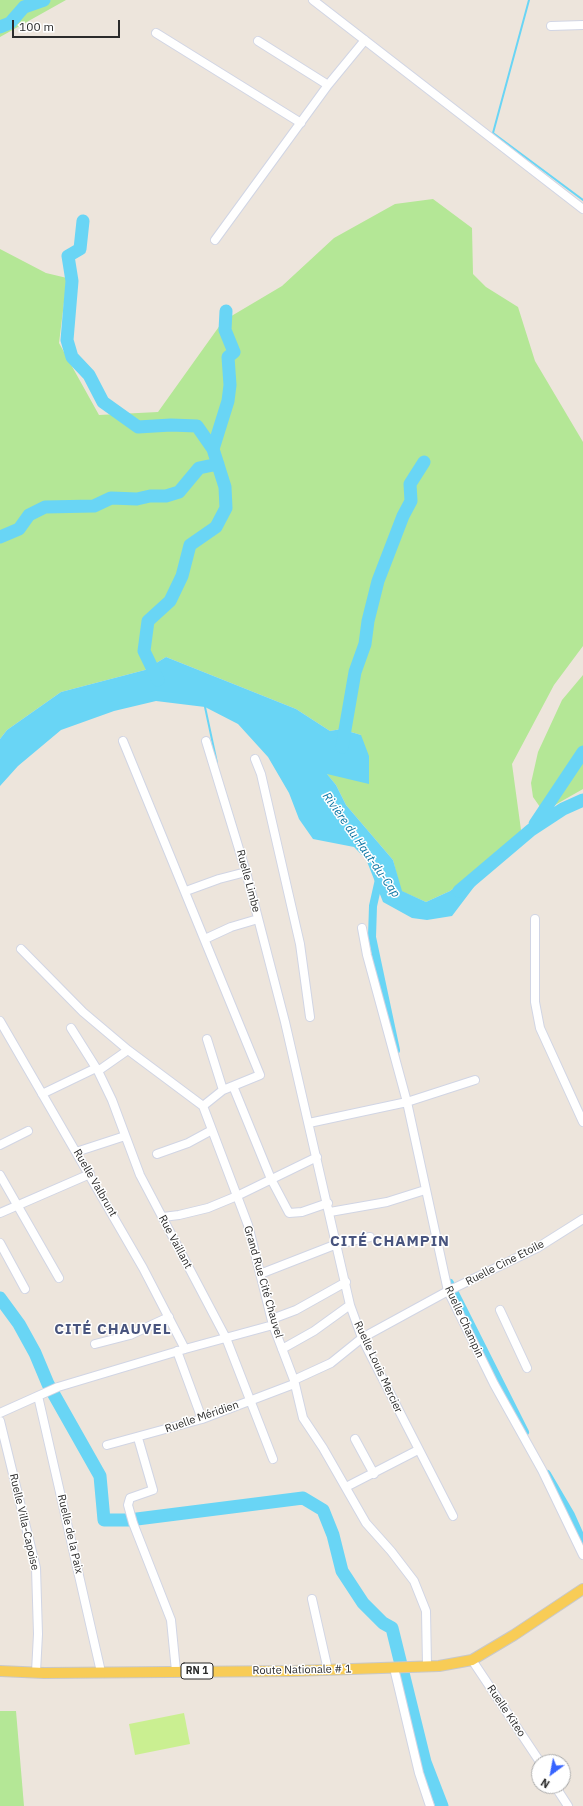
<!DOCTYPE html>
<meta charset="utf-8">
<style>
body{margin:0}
#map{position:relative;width:583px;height:1806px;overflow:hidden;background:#ede5dc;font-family:"IBM Plex Sans",sans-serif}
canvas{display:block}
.north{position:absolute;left:531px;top:1754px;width:40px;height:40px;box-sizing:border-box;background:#fff;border:1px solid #aaa;border-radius:50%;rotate:212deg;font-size:11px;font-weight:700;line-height:16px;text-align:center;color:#2b2b2b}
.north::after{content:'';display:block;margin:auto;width:14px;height:18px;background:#3764ff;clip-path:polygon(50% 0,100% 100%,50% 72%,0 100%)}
.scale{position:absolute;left:12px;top:20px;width:108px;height:18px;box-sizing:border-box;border:2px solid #2b2b2b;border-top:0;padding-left:5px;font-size:12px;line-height:14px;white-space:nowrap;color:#2b2b2b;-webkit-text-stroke:3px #fff;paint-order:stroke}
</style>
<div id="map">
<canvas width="583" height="1806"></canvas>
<div class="north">N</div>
<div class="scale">100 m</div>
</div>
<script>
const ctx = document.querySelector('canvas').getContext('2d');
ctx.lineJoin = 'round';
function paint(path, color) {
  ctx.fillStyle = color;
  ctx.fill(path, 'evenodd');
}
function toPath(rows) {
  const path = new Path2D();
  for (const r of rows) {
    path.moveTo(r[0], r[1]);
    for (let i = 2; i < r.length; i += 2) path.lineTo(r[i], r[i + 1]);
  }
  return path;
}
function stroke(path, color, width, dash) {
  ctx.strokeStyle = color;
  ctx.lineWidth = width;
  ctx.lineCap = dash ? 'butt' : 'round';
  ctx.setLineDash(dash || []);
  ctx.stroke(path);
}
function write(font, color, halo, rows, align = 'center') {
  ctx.font = font + ' "IBM Plex Sans",sans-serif';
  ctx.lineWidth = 3;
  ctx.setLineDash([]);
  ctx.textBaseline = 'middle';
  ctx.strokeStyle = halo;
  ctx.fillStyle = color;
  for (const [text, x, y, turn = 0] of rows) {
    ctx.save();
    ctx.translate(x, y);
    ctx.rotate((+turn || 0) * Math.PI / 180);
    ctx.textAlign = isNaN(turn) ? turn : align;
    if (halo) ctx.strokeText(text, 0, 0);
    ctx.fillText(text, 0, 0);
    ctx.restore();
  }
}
const green = toPath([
 [0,0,66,0,0,37],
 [433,199,472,228,473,274,486,287,518,307,535,361,583,442,583,646,554,685,512,764,521,830,514,843,450,891,426,902,401,891,393,860,346,805,336,785,326,773,361,735,341,729,330,731,296,709,166,657,145,670,61,692,7,730,0,739,0,249,46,273,67,278,59,343,99,415,158,412,223,321,282,286,334,238,395,204],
 [583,675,583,789,548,809,540,807,533,797,531,783,538,752,562,700],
 [0,1711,16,1711,24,1806,0,1806]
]);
const pitch = toPath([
 [184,1713,190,1744,135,1755,129,1724]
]);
const water = toPath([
 [166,657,296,709,330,731,341,729,361,735,369,756,369,784,327,774,336,785,346,805,393,860,402,891,426,902,450,891,470,876,477,883,452,916,427,920,412,918,383,902,366,859,354,847,313,839,299,819,289,793,268,757,238,724,205,707,156,701,114,711,61,730,18,766,0,786,0,739,7,730,61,692,145,670]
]);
const stream = toPath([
 [529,0,493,133,583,200],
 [205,707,217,763],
 [223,785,238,834]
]);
const canal = toPath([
 [380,875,373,906,372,937,396,1050],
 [450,1283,525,1432],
 [547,1474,571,1515,583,1542]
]);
const river = toPath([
 [0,27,10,23,24,7,44,0],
 [83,221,80,249,68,256,72,281,67,340,72,357,89,375,103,402,138,427,171,425,197,426,213,449,225,487,226,508,216,527,190,545,182,576,170,601,148,621,144,651,158,680],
 [213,449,228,401,230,385,228,357,234,352,225,330,226,311],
 [0,537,19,529,29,515,45,507,94,506,111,498,137,499,150,496,166,496,179,492,199,468,218,464],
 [342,747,355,672,365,644,368,621,378,581,403,516,411,501,410,484,424,462],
 [535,824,583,752],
 [459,891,531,830,563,809,583,800],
 [0,1298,19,1324,35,1353,48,1384,100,1476,104,1520,129,1520,303,1498,323,1510,333,1535,342,1571,363,1603,383,1623,392,1628,425,1762,442,1806]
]);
const minor = toPath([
 [313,0,583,209],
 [551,26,583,25],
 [156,33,301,123],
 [258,41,328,85,365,40],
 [215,240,328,85],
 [123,741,260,1075,233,1086,271,1179,289,1213,302,1212,328,1203],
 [206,741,246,872,285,1022,350,1305,362,1338,372,1358,453,1516],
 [255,759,261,774,300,944,310,1017],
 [186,891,219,879,246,872],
 [535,919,535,1002,540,1028,583,1122],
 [362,928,367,955,407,1102,448,1291,494,1384,542,1470,583,1555],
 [205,939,231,927,258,919],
 [21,949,83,1012,128,1050,203,1106,248,1225,273,1325,294,1380,303,1418,323,1448,366,1523,391,1551,414,1581,426,1611,427,1666],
 [0,1021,143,1268,185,1349],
 [71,1028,98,1071,112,1100,140,1175,226,1338,273,1459],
 [207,1039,223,1090,233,1086],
 [98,1071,128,1050],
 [42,1094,96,1068],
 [203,1106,223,1090],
 [309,1123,407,1102,475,1080],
 [0,1145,28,1131],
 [76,1152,125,1136],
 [157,1154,188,1143,212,1130],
 [0,1175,59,1278],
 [330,1212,387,1202,425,1190],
 [0,1213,90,1174],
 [163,1217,179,1215,208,1208,237,1196,317,1157],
 [0,1243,25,1289],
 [260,1274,337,1244,370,1237],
 [500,1310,527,1368],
 [272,1319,296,1310,346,1282],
 [95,1344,130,1335,169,1317],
 [282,1349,314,1331,350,1305],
 [177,1351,202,1419],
 [294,1380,331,1363,362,1338,448,1291,537,1248,583,1219],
 [38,1396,101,1672],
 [0,1413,58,1387,185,1349,273,1325],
 [0,1421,36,1568,38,1634,36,1672],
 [138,1438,153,1490,130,1498,128,1505,133,1523,171,1620,176,1671],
 [355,1439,374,1474],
 [107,1445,202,1419,294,1384],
 [346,1487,418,1450],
 [312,1599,328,1670],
 [472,1660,540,1762],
 [394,1668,419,1773,430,1806],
 [555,1786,568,1806]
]);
const major = toPath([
 [0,1671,44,1673,294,1671,439,1666,472,1660,514,1635,583,1589]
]);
const shields = [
 [197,1671,32]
];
const shieldNames = [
 ["RN 1",197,1671]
];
const streetNames = [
 ["Ruelle Limbe",248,881,75],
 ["Ruelle Valbrunt",95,1183,60],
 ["Rue Vaillant",175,1242,62],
 ["Ruelle Cine Etoile",505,1263,-27],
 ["Grand Rue Cité Chauvel",263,1282,74],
 ["Ruelle Champin",464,1322,65],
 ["Ruelle Louis Mercier",378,1367,65],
 ["Ruelle Méridien",202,1417,-19],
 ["Ruelle Villa-Capoise",24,1522,77],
 ["Ruelle de la Paix",70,1534,77],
 ["Route Nationale # 1",302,1670,-1],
 ["Ruelle Kiteo",506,1711,56]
];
const waterNames = [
 ["Rivière du Haut-du-Cap",361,845,55]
];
const districtNames = [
 ["CITÉ CHAMPIN",390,1242],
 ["CITÉ CHAUVEL",113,1330]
];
paint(green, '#b4e796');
paint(pitch, '#caef91');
paint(water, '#69d5f5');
stroke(stream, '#69d5f5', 2);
stroke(canal, '#69d5f5', 8);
stroke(river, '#69d5f5', 13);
stroke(minor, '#d1d5e4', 10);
stroke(major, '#c8c8c8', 12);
stroke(minor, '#fff', 8);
stroke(major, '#f8cc56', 10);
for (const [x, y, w] of shields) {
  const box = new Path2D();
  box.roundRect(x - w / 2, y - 8, w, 16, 3);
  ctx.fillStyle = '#fff';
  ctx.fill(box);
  stroke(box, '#2b2b2b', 1);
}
write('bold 10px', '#2b2b2b', null, shieldNames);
write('11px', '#2b2b2b', '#fff', streetNames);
write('italic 12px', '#0673a3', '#fff', waterNames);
ctx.letterSpacing = '1px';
write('bold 15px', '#48547e', '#fff', districtNames);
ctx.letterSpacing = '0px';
</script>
